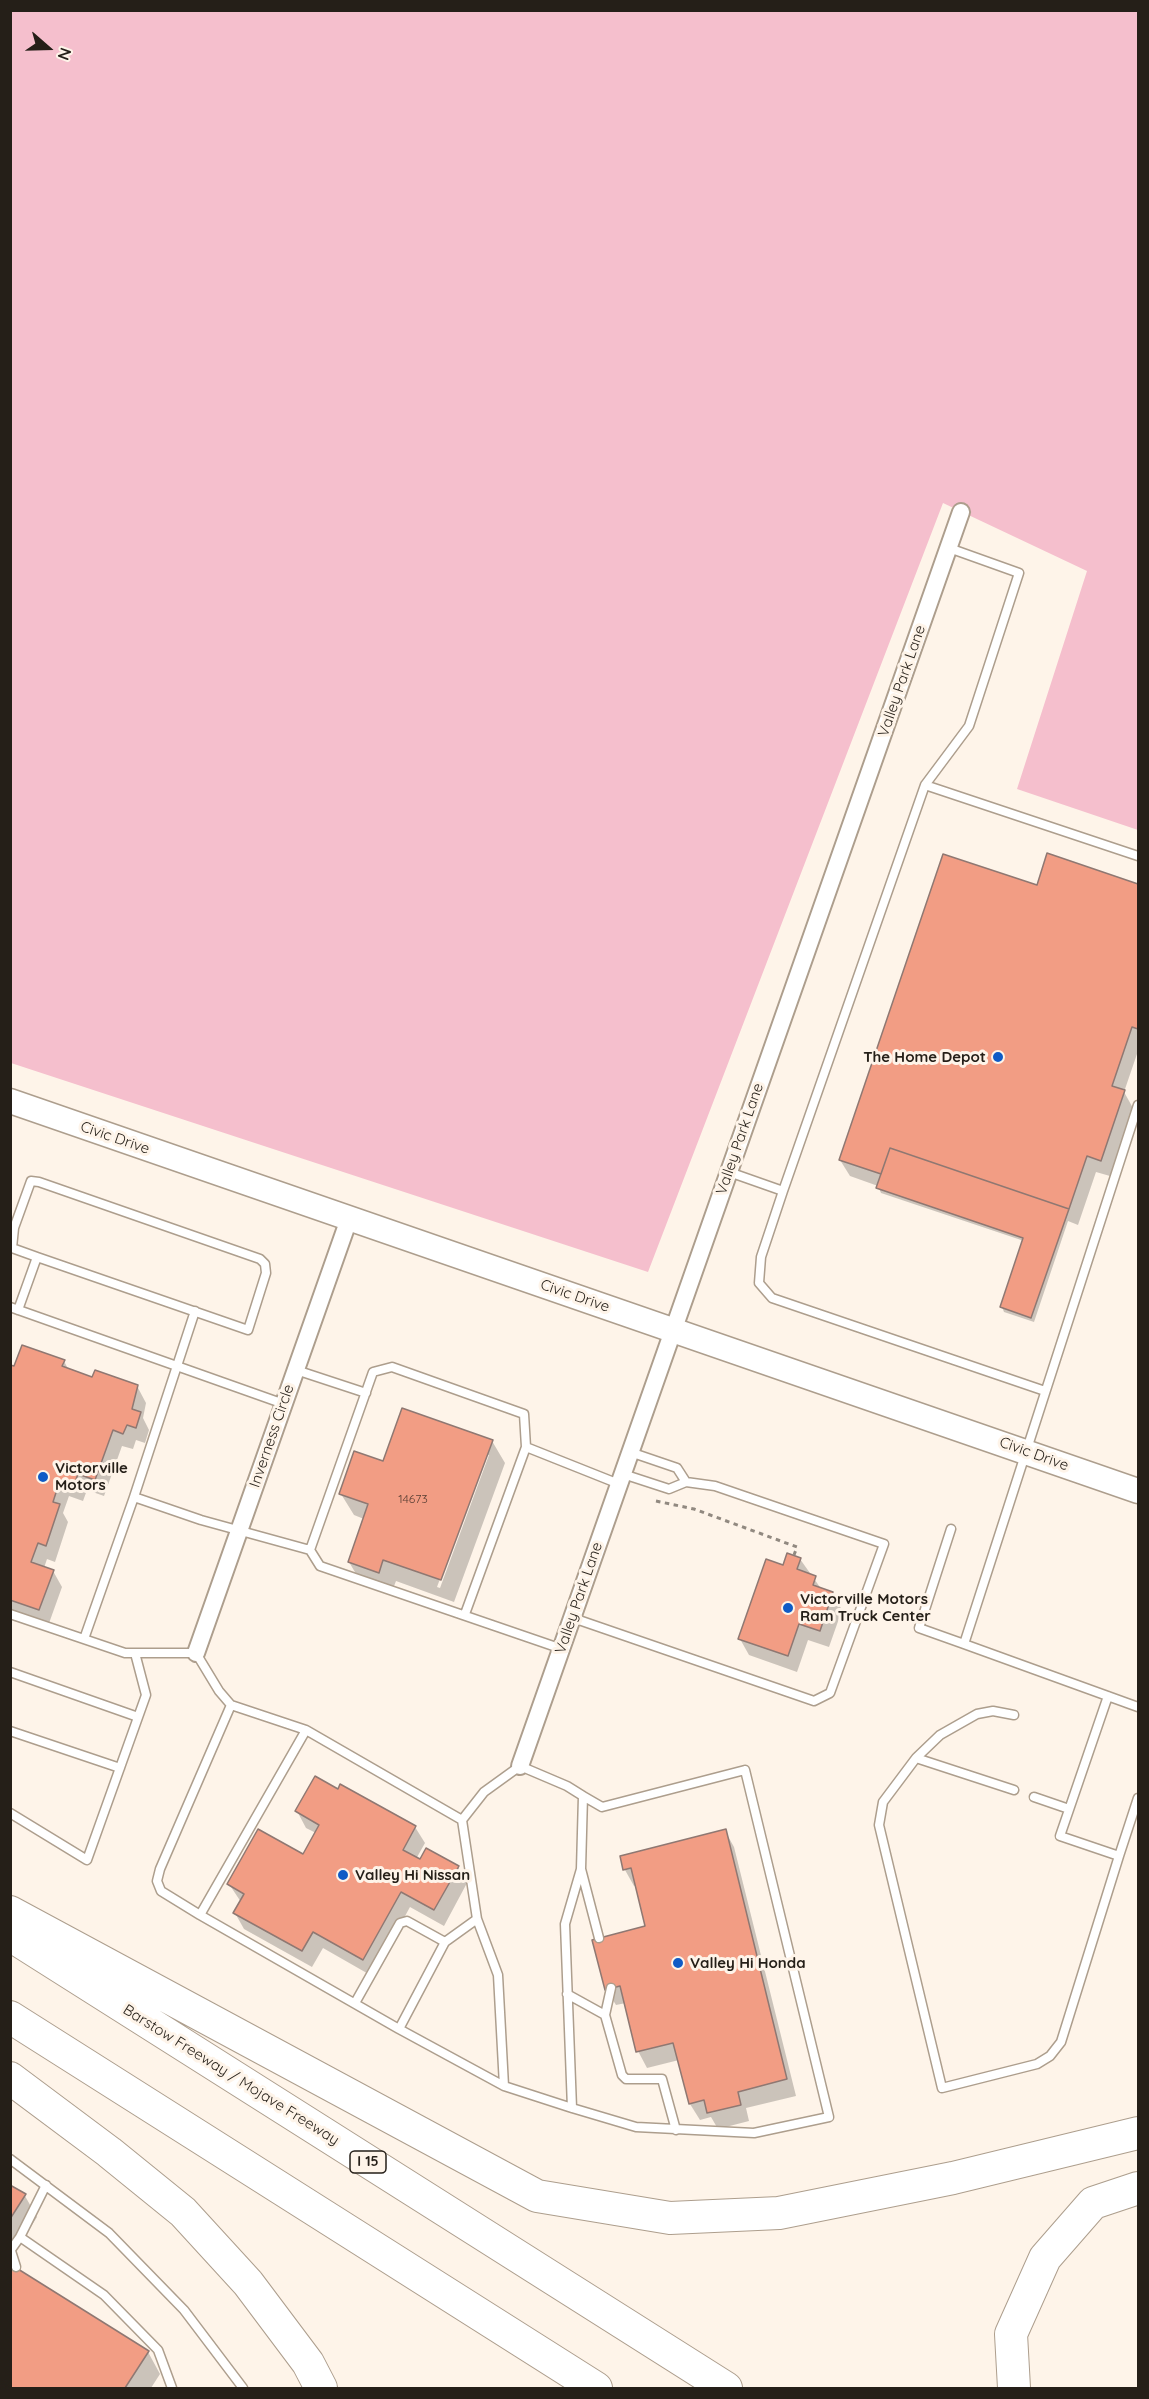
<!DOCTYPE html>
<style>
body{margin:0}
#map{position:relative;width:1149px;height:2399px;overflow:hidden;background:#fef4e9;font-family:Quicksand,sans-serif}
canvas{display:block}
.frame{position:absolute;inset:0;border:12px solid #251f18;pointer-events:none}
.north{position:absolute;left:18px;top:18px;width:60px;height:60px;-webkit-text-stroke:4px #fef4e9;paint-order:stroke;rotate:110deg;font-size:16px;font-weight:700;line-height:24px;text-align:center;color:#251f18}
.north::after{content:'';display:block;margin:auto;width:21px;height:27px;background:#251f18;clip-path:polygon(50% 0,100% 100%,50% 72%,0 100%)}
</style>
<div id="map">
<canvas width="1149" height="2399"></canvas>
<div class="frame"></div>
<div class="north">N</div>
</div>
<script>
const ctx = document.querySelector('canvas').getContext('2d');
ctx.lineJoin = 'round';
function paint(path, color) {
  ctx.fillStyle = color;
  ctx.fill(path, 'evenodd');
}
function toPath(rows) {
  const path = new Path2D();
  for (const r of rows) {
    path.moveTo(r[0], r[1]);
    for (let i = 2; i < r.length; i += 2) path.lineTo(r[i], r[i + 1]);
  }
  return path;
}
function stroke(path, color, width, dash) {
  ctx.strokeStyle = color;
  ctx.lineWidth = width;
  ctx.lineCap = dash ? 'butt' : 'round';
  ctx.setLineDash(dash || []);
  ctx.stroke(path);
}
function write(font, color, halo, rows, align = 'center') {
  ctx.font = font + ' Quicksand,sans-serif';
  ctx.lineWidth = 6;
  ctx.setLineDash([]);
  ctx.textBaseline = 'middle';
  ctx.strokeStyle = halo;
  ctx.fillStyle = color;
  for (const [text, x, y, turn = 0] of rows) {
    ctx.save();
    ctx.translate(x, y);
    ctx.rotate((+turn || 0) * Math.PI / 180);
    ctx.textAlign = isNaN(turn) ? turn : align;
    if (halo) ctx.strokeText(text, 0, 0);
    ctx.fillText(text, 0, 0);
    ctx.restore();
  }
}
const green = toPath([
 [11,11,1138,11,1138,830,1017,789,1087,571,943,503,648,1272,11,1063]
]);
const shadow = toPath([
 [1048,854,1138,885,1138,1051,1124,1092,1133,1108,1110,1176,1096,1172,1078,1225,1068,1221,1034,1322,1004,1312,1002,1307,1024,1241,881,1193,878,1186,850,1176,840,1160,1037,887],
 [64,1361,69,1371,93,1379,137,1386,146,1403,143,1418,149,1430,145,1443,136,1440,133,1449,122,1446,104,1496,87,1490,83,1501,69,1496,63,1513,68,1522,55,1562,47,1559,44,1568,53,1571,62,1587,48,1626,10,1613,10,1366],
 [492,1441,505,1463,454,1602,396,1581,391,1594,362,1584,349,1562,364,1519,354,1515,341,1494],
 [486,1455,489,1455,440,1588,437,1587],
 [800,1559,822,1590,832,1593,842,1610,829,1647,808,1640,797,1672,749,1655,740,1639,784,1567],
 [297,1811,415,1827,425,1843,416,1859,458,1867,467,1883,444,1926,410,1907,372,1976,323,1948,312,1967,244,1929,235,1913,241,1902,229,1884,303,1856,316,1833,306,1828],
 [725,1831,734,1847,796,2096,746,2108,749,2121,718,2129,711,2117,700,2120,690,2104,679,2060,647,2068,638,2051,626,2003,616,2005,606,1989,647,1928,636,1885,634,1886,625,1870,621,1857],
 [10,2186,25,2196,37,2217,10,2260],
 [10,2266,148,2352,160,2374,151,2388,10,2388]
]);
const building = toPath([
 [1047,853,1138,884,1138,1029,1132,1027,1112,1086,1125,1090,1101,1161,1087,1156,1069,1209,890,1148,881,1174,839,1160,943,854,1037,885,1047,853],
 [890,1148,1069,1209,1031,1318,1000,1307,1023,1238,876,1188,890,1148],
 [22,1345,65,1360,62,1366,92,1377,95,1370,138,1385,132,1409,141,1412,136,1428,127,1425,123,1434,113,1430,95,1480,78,1474,74,1485,60,1480,53,1502,60,1504,46,1546,38,1543,31,1562,54,1570,39,1610,10,1600,10,1365,14,1366,22,1345],
 [402,1408,493,1440,441,1580,383,1560,379,1573,348,1562,368,1504,339,1494,354,1451,383,1461,402,1408],
 [787,1553,801,1558,797,1569,816,1576,813,1585,833,1592,820,1631,799,1624,788,1656,738,1639,766,1559,783,1565,787,1553],
 [315,1776,338,1789,340,1784,416,1826,403,1850,420,1859,426,1848,459,1866,434,1910,401,1892,363,1960,313,1932,302,1951,233,1913,244,1894,227,1884,258,1829,303,1854,319,1825,295,1811,315,1776],
 [726,1829,787,2079,738,2092,741,2105,707,2113,704,2100,689,2104,673,2043,636,2052,620,1986,605,1990,592,1940,645,1926,631,1868,623,1870,620,1856,726,1829],
 [10,2185,26,2194,10,2219,10,2185],
 [10,2264,149,2351,125,2388,10,2388,10,2264]
]);
const path = toPath([
 [656,1501,694,1509,797,1547,794,1555]
]);
const lane = toPath([
 [949,548,1019,573,969,726,925,785,783,1191,761,1257,759,1283,772,1298,1045,1391],
 [925,785,1138,856],
 [1138,1105,964,1644,1138,1707],
 [729,1172,783,1191],
 [10,1307,284,1404],
 [18,1310,37,1257,12,1248,14,1228,31,1181,39,1182,260,1259,265,1264,266,1273,248,1330,37,1257],
 [195,1311,134,1497,201,1520,310,1550],
 [296,1370,366,1393],
 [630,1452,677,1468,686,1482],
 [951,1529,919,1628,964,1644],
 [10,1614,125,1653,196,1653,219,1691,231,1705,306,1730],
 [465,1614,526,1447],
 [573,1618,814,1701,830,1693,884,1544,715,1486,686,1482,669,1489,623,1474],
 [84,1639,134,1497],
 [562,1649,320,1566,310,1550,373,1372,392,1367,524,1414,526,1447,619,1484],
 [10,1672,138,1717],
 [1108,1696,1060,1836,1119,1856,1138,1798],
 [10,1731,120,1768],
 [916,1758,940,1735,977,1714,993,1711,1014,1715],
 [520,1766,567,1786,583,1796,581,1869,565,1924,572,2108,504,2086,498,1975,477,1919,462,1820,484,1792,520,1766],
 [1014,1790,916,1758,883,1802,879,1825,942,2088,1037,2064,1050,2056,1061,2042,1119,1856],
 [1034,1797,1069,1809],
 [10,1813,87,1860,146,1695,135,1653],
 [462,1820,306,1730,200,1915,399,2029,445,1942,477,1919],
 [581,1869,599,1938],
 [200,1915,161,1891,157,1881,160,1869,231,1705],
 [567,1994,605,2015,622,2075,626,2079,662,2079,676,2130],
 [355,2003,400,1923,407,1921,445,1942],
 [605,2015,611,1988],
 [399,2029,504,2086],
 [572,2108,636,2127,754,2133,829,2117,745,1770,602,1807,583,1796],
 [10,2159,109,2233,184,2310,243,2388],
 [46,2185,20,2237,104,2295,158,2350,172,2388],
 [10,2251,20,2237],
 [11,2251,16,2267]
]);
const street = toPath([
 [196,1653,349,1219],
 [520,1766,961,512]
]);
const secondary = toPath([
 [10,1101,1138,1491]
]);
const highway = toPath([
 [10,1912,537,2196,670,2218,779,2213,953,2178,1138,2133],
 [10,1935,726,2388],
 [10,2017,596,2388],
 [10,2078,109,2152,183,2212,248,2283,308,2363,321,2388],
 [1014,2388,1011,2334,1045,2258,1093,2203,1138,2188]
]);
const markers = [
 [998,1057,6,"#0f5bc6"],
 [43,1477,6,"#0f5bc6"],
 [788,1608,6,"#0f5bc6"],
 [343,1875,6,"#0f5bc6"],
 [678,1963,6,"#0f5bc6"]
];
const numberNames = [
 ["14673",413,1499]
];
const shields = [
 [368,2162,36]
];
const shieldNames = [
 ["I 15",368,2162]
];
const streetNames = [
 ["Valley Park Lane",902,681,-71],
 ["Civic Drive",115,1138,19],
 ["Valley Park Lane",740,1139,-71],
 ["Civic Drive",575,1296,19],
 ["Inverness Circle",272,1436,-71],
 ["Civic Drive",1034,1454,20],
 ["Valley Park Lane",579,1598,-71],
 ["Barstow Freeway / Mojave Freeway",231,2075,32]
];
const poiNames = [
 ["The Home Depot",986,1057,"right"],
 ["Victorville",55,1468],
 ["Motors",55,1485],
 ["Victorville Motors",800,1599],
 ["Ram Truck Center",800,1616],
 ["Valley Hi Nissan",355,1875],
 ["Valley Hi Honda",690,1963]
];
paint(green, '#f5bfcd');
paint(shadow, '#0003');
paint(building, '#f29d84');
stroke(building, '#8f7872', 1.5);
stroke(lane, '#ad9e8d', 11);
stroke(street, '#ad9e8d', 20);
stroke(secondary, '#ad9e8d', 27);
stroke(highway, '#ad9e8d', 34);
stroke(path, '#918980', 3, [4.5, 4.5]);
stroke(lane, '#fff', 8);
stroke(street, '#fff', 16);
stroke(secondary, '#fff', 24);
stroke(highway, '#fff', 32);
for (const [x, y, r, color] of markers) {
  const dot = new Path2D();
  dot.arc(x, y, r, 0, 2 * Math.PI);
  ctx.fillStyle = color;
  ctx.fill(dot);
  stroke(dot, '#fef4e9', 2);
}
write('12px', '#583e33', null, numberNames);
for (const [x, y, w] of shields) {
  const box = new Path2D();
  box.roundRect(x - w / 2, y - 11, w, 22, 4.5);
  ctx.fillStyle = '#fef4e9';
  ctx.fill(box);
  stroke(box, '#251f18', 1.5);
}
write('bold 14px', '#251f18', null, shieldNames);
write('15px', '#251f18', '#fef4e9', streetNames);
write('bold 15px', '#251f18', '#fef4e9', poiNames, 'left');
</script>
